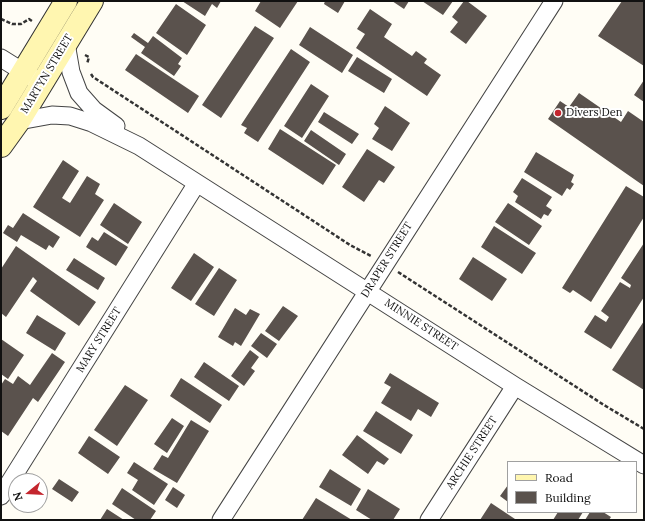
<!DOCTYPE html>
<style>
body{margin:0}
#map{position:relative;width:645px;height:521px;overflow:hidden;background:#fffdf5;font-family:Lora,serif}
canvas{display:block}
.frame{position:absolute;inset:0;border:2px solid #111;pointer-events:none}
.legend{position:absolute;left:507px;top:461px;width:130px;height:52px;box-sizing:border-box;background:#fff;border:1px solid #a0a0a0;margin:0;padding:5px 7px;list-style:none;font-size:12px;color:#111}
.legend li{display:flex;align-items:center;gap:8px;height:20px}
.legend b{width:20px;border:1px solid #a0a0a0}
.north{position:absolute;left:8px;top:473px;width:40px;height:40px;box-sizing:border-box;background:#fff;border:1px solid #a0a0a0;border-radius:50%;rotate:252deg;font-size:11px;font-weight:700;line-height:16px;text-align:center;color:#111}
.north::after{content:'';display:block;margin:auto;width:14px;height:18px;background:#c4262e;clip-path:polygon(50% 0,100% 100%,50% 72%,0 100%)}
</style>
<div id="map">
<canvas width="645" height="521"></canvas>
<div class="frame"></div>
<ul class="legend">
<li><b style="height:5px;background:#fff6b0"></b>Road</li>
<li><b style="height:11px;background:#5a524d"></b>Building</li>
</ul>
<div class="north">N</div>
</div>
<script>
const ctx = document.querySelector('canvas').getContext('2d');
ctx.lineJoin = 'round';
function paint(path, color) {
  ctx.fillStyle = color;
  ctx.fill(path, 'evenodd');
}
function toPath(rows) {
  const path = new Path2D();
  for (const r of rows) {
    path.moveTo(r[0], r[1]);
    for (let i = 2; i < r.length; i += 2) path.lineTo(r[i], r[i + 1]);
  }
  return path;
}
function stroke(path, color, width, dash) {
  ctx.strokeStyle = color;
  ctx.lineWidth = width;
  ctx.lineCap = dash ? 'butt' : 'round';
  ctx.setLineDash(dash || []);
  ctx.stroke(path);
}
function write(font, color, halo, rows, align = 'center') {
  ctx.font = font + ' Lora,serif';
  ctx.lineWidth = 4;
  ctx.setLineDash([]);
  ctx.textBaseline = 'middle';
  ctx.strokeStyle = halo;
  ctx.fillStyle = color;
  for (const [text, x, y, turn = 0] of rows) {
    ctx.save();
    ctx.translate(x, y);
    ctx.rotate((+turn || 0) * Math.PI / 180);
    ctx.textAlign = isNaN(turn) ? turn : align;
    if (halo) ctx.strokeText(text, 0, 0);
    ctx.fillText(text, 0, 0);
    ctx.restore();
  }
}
const building = toPath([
 [182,1,221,1,217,8,212,4,205,16],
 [261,1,298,1,280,28,255,11],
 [325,1,345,1,338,13,324,4],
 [392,1,409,1,404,9],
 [422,1,453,1,443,15],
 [464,1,467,1,487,16,466,44,450,32,458,22,452,17],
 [622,1,644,1,644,66,598,36],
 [176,4,206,25,187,55,156,33],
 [370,9,392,24,384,37,412,56,416,51,427,59,424,63,441,75,427,96,356,48,365,34,357,29],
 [255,26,274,38,221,118,202,105],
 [310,27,353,55,342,73,299,45],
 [134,33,148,43,153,36,182,58,178,64,181,66,174,76,141,53,145,47,131,37],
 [291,49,310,62,258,142,244,133,247,128,241,125],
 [136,54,199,96,188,113,125,70],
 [357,57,392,79,384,93,348,71],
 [644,80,644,102,634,95],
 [311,84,329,96,302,138,284,126],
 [579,93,621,122,628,111,644,122,644,186,548,119,560,101,569,107],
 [385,106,410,123,392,151,372,139,379,128,374,124],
 [324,112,359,134,352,144,318,122],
 [280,129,336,165,323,185,268,149],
 [311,130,346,154,339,165,304,141],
 [367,149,395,167,384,183,379,180,364,202,342,187],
 [536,152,574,175,571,182,574,184,570,190,567,188,562,196,524,172],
 [63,160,79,171,62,198,70,203,87,176,100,184,95,194,104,200,80,237,33,207],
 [522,178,552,197,546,206,552,210,548,216,544,214,541,219,515,202,518,196,513,192],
 [626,186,644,197,644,217,591,302,573,290,570,293,562,288],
 [114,203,142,222,128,244,100,225],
 [508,203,542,226,529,245,495,222],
 [23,213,60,237,53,248,49,245,46,250,21,235,17,242,3,233,8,225,13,228],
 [494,226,536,253,522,274,481,247],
 [104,232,128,247,116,266,86,247,92,237,98,241],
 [644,243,644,297,611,349,584,332,595,315,606,322,609,317,601,311,620,282,630,288,631,285,621,278],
 [16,246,96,302,79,326,30,291,37,281,33,277,6,317,1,313,1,269],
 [194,253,214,267,191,301,171,288],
 [473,257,507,279,492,301,459,279],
 [74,258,105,278,98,290,66,270],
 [219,268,237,280,214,316,195,304],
 [283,306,298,316,279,341,265,331],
 [235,308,246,315,250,309,260,314,241,346,235,342,233,346,218,337],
 [37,315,66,333,55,351,26,333],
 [644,321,644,390,612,370],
 [261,333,277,344,267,358,251,346],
 [1,339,24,355,8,379,1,374],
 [250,350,259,357,251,368,255,371,244,386,231,376],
 [52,353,65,362,38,402,33,398,8,436,1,431,1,385,5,379,13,384,18,376,30,385],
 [204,362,239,386,229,401,194,377],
 [390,373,439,403,431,417,418,409,411,421,381,403,391,387,384,383],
 [181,378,222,405,210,423,170,396],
 [125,385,148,400,117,446,94,430],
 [376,411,413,435,401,454,363,431],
 [172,418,184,426,167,453,154,444],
 [191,420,209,431,177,483,153,469,162,455,168,458],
 [357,435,389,459,384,465,377,461,368,474,342,455],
 [89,436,120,457,108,474,78,453],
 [134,462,168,484,154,505,132,490,138,480,127,473],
 [330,469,361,489,351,506,319,487],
 [59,479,79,492,72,502,52,489],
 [508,485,508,502,500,496],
 [173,487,185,495,177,508,165,500],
 [122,488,156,511,150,520,136,520,112,504],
 [368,489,400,509,393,520,372,520,356,510],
 [316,498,352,520,302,520],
 [491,503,515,519,515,520,480,520],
 [107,509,124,520,100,520],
 [558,512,583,512,578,520,553,520],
 [590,512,603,512,611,517,609,520,585,520]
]);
const path = toPath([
 [1,19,12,24,21,24,29,19,32,21],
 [85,55,89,57,87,64],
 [91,74,93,77,350,245,371,256],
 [398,272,604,405,644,429]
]);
const street = toPath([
 [66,43,71,72,79,93,94,110,116,126],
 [1,58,33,78],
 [19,121,52,115,70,116,92,123,139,146,515,386,644,465],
 [1,496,197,183],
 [221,520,554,1],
 [429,520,515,386]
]);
const secondary = toPath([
 [1,108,66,1],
 [1,146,19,121,92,1]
]);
const markers = [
 [558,113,4,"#c4262e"]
];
const streetNames = [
 ["MARTYN STREET",47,74,-59],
 ["DRAPER STREET",387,260,-58],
 ["MINNIE STREET",421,325,33],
 ["MARY STREET",99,340,-58],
 ["ARCHIE STREET",472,453,-57]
];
const poiNames = [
 ["Divers Den",566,113]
];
paint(building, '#5a524d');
stroke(street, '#444', 19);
stroke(secondary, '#333', 24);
stroke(path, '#333', 2.5, [4, 2]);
stroke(street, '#fff', 17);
stroke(secondary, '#fff6b0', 22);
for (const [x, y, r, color] of markers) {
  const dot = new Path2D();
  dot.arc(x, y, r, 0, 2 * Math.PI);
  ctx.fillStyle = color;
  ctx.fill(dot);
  stroke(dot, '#fff', 1.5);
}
write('11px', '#111', '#fff', streetNames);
write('11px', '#111', '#fff', poiNames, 'left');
</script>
